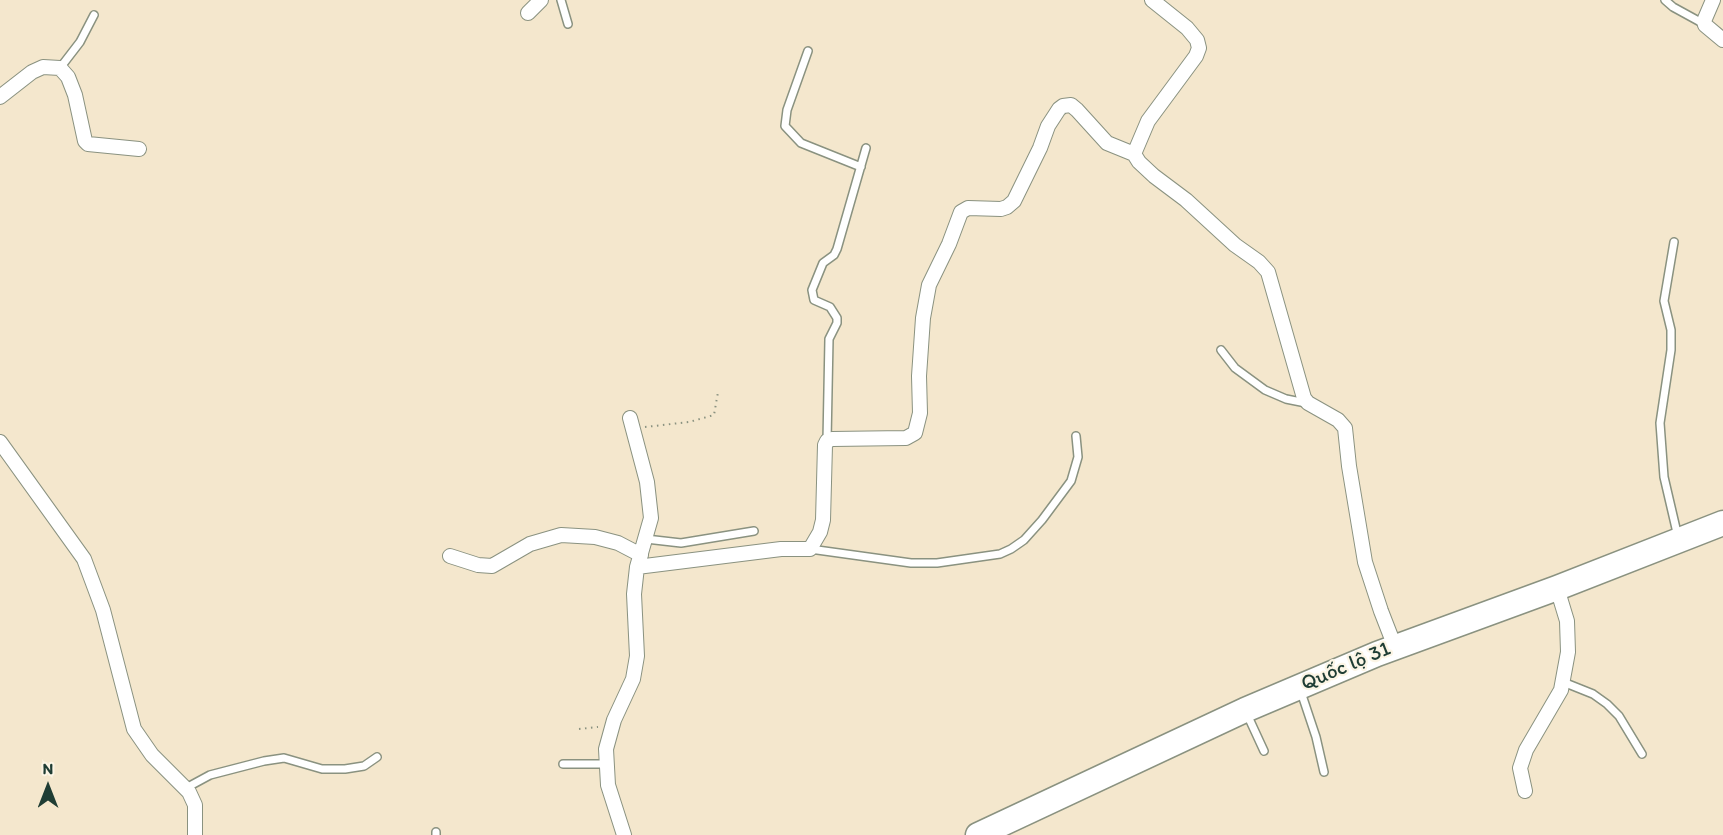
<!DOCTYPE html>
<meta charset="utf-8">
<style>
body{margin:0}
#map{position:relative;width:1723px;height:835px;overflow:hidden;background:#f4e7cd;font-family:Itim,sans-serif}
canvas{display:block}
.north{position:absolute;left:18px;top:757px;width:60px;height:60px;-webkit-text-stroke:4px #fcf5e5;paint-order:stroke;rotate:0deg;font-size:16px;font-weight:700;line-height:24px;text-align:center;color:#1f3d34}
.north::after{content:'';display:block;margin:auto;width:21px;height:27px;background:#1f3d34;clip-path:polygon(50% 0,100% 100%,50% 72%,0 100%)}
</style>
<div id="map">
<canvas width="1723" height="835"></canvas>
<div class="north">N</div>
</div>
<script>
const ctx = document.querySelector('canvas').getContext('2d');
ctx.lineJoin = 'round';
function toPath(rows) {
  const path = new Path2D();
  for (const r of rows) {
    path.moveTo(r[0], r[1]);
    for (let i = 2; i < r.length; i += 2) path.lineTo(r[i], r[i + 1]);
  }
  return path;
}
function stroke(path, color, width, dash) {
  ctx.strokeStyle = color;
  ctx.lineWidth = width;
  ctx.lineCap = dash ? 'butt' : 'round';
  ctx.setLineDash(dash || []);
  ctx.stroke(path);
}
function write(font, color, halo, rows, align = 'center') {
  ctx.font = font + ' Itim,sans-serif';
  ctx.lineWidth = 4.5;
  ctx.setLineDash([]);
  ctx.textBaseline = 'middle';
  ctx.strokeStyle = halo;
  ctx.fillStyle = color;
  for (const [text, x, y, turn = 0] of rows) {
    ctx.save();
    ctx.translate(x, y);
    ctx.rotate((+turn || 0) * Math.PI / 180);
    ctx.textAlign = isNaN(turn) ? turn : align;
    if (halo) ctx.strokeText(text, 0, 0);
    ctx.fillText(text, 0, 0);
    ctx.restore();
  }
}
const path = toPath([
 [645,427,689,422,714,415,718,392],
 [579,729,598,727]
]);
const service = toPath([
 [561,0,568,24],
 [1665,0,1673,7,1704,24],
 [808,51,787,110,785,126,801,143,861,167],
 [60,68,80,42,94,15],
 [1674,242,1664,301,1671,330,1671,350,1660,423,1664,477,1678,537],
 [1221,350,1235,368,1265,390,1286,399,1306,403],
 [827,441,829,339,837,323,837,318,830,307,814,300,812,290,823,263,834,255,837,249,866,148],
 [646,539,681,543,754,531],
 [810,549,911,563,937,563,1000,554,1011,549,1024,540,1042,520,1071,481,1078,457,1076,436],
 [1563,682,1593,694,1607,704,1619,716,1642,754],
 [1301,692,1316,737,1324,772],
 [1246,712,1264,751],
 [563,764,605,764],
 [186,788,210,775,264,761,284,758,322,769,345,769,364,766,377,757],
 [436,832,436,835]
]);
const minor = toPath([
 [1152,0,1187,28,1197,40,1199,48,1196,56,1148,121,1134,154,1139,162,1154,176,1186,200,1235,245,1259,262,1268,272,1304,398,1308,403,1338,420,1345,428,1349,466,1365,562,1381,611,1395,647],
 [1713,0,1704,21,1705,25,1723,40],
 [528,13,541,0],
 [0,97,32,72,43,67,60,68,68,77,75,95,85,141,88,144,139,149],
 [0,442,84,559,103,610,134,729,152,755,189,792,195,805,195,835],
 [450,556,478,565,492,566,530,544,561,535,595,537,618,543,641,555],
 [637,567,781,549,810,549,820,532,823,520,825,445,827,441,832,439,906,438,915,433,920,413,919,376,923,318,929,285,949,244,961,212,968,208,1001,209,1007,207,1014,201,1040,148,1048,126,1059,109,1063,106,1071,105,1077,110,1107,143,1134,154],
 [1525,791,1520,768,1526,750,1561,690,1568,652,1567,621,1557,588],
 [624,835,608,785,606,749,614,720,633,679,637,656,634,594,637,567,651,518,647,482,630,418]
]);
const trunk = toPath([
 [978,835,1245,710,1377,654,1557,588,1723,523]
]);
const streetNames = [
 ["Quốc lộ 31",1346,667,-23]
];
stroke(service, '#8a9280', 10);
stroke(minor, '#8a9280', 16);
stroke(trunk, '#8a9280', 27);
stroke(path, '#8a9280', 2, [1.5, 4.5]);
stroke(service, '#fff', 7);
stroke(minor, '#fff', 14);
stroke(trunk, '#fff', 24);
write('21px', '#1f3d34', '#fcf5e5', streetNames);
</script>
